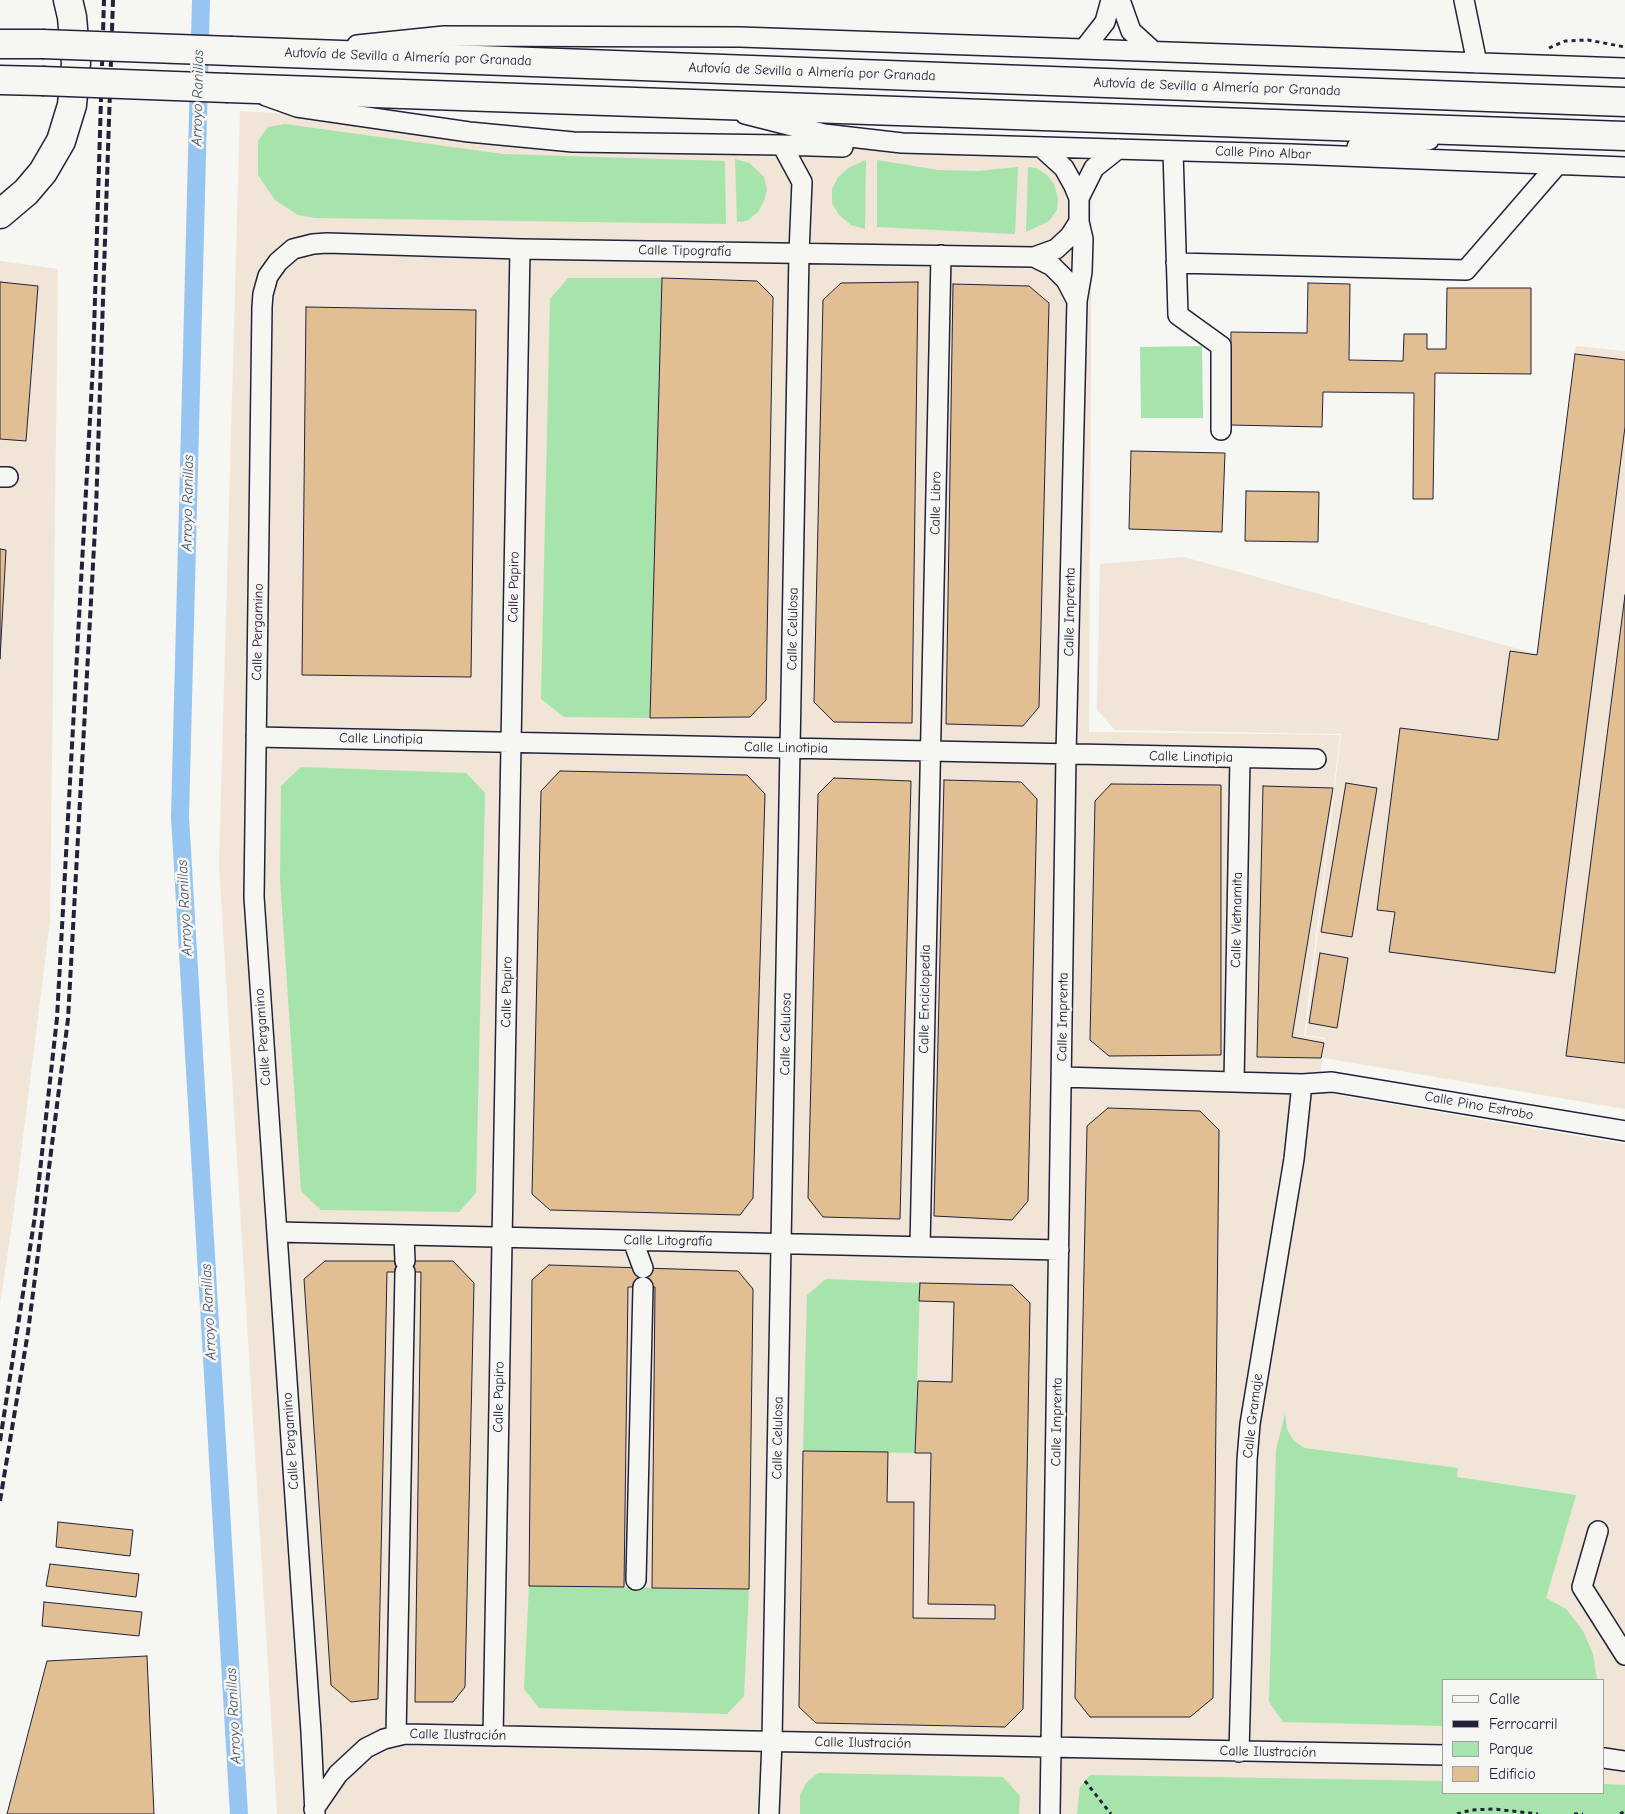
<!DOCTYPE html>
<meta charset="utf-8">
<style>
body{margin:0}
#map{position:relative;width:1625px;height:1814px;overflow:hidden;background:#f6f6f2;font-family:"Comic Neue",sans-serif}
canvas{display:block}
.legend{position:absolute;left:1442px;top:1679px;width:162px;height:115px;box-sizing:border-box;background:#f6f6f2;border:1px solid #a1a1a9;margin:0;padding:6px 9px;list-style:none;font-size:15px;color:#22223b}
.legend li{display:flex;align-items:center;gap:10px;height:25px}
.legend b{width:25px;border:1px solid #a1a1a9}
</style>
<div id="map">
<canvas width="1625" height="1814"></canvas>
<ul class="legend">
<li><b style="height:6px;background:#f6f6f2"></b>Calle</li>
<li><b style="height:6px;background:#22223b"></b>Ferrocarril</li>
<li><b style="height:14px;background:#a6e4ac"></b>Parque</li>
<li><b style="height:14px;background:#e2be93"></b>Edificio</li>
</ul>
</div>
<script>
const ctx = document.querySelector('canvas').getContext('2d');
ctx.lineJoin = 'round';
function paint(path, color) {
  ctx.fillStyle = color;
  ctx.fill(path, 'evenodd');
}
function toPath(rows) {
  const path = new Path2D();
  for (const r of rows) {
    path.moveTo(r[0], r[1]);
    for (let i = 2; i < r.length; i += 2) path.lineTo(r[i], r[i + 1]);
  }
  return path;
}
function stroke(path, color, width, dash) {
  ctx.strokeStyle = color;
  ctx.lineWidth = width;
  ctx.lineCap = dash ? 'butt' : 'round';
  ctx.setLineDash(dash || []);
  ctx.stroke(path);
}
function write(font, color, halo, rows, align = 'center') {
  ctx.font = font + ' "Comic Neue",sans-serif';
  ctx.lineWidth = 5;
  ctx.setLineDash([]);
  ctx.textBaseline = 'middle';
  ctx.strokeStyle = halo;
  ctx.fillStyle = color;
  for (const [text, x, y, turn = 0] of rows) {
    ctx.save();
    ctx.translate(x, y);
    ctx.rotate((+turn || 0) * Math.PI / 180);
    ctx.textAlign = isNaN(turn) ? turn : align;
    if (halo) ctx.strokeText(text, 0, 0);
    ctx.fillText(text, 0, 0);
    ctx.restore();
  }
}
const built = toPath([
 [240,111,1092,160,1089,732,1340,735,1304,1036,1324,1039,1319,1092,1625,1144,1625,1814,277,1814,219,865],
 [1444,1680,1604,1680,1604,1793,1444,1793],
 [0,261,58,269,50,921,13,1217,0,1304],
 [1576,346,1625,351,1625,1109,1323,1058,1325,1038,1306,1035,1341,734,1115,730,1097,710,1100,564,1184,557,1537,654]
]);
const green = toPath([
 [285,124,503,154,725,161,726,224,315,218,298,215,275,200,258,175,258,141,268,127],
 [735,159,749,163,757,170,764,177,767,190,764,201,758,212,747,221,737,222],
 [866,160,865,229,851,225,839,215,832,203,832,189,838,177,850,167],
 [877,160,938,170,978,171,1018,167,1015,234,877,227],
 [1028,167,1036,168,1047,175,1054,184,1058,199,1057,210,1049,221,1026,232],
 [568,278,662,278,650,718,564,717,541,699,550,299],
 [1202,346,1203,418,1141,418,1140,347],
 [301,767,466,773,485,793,476,1193,459,1212,321,1210,301,1191,280,879,281,786],
 [826,1279,920,1283,915,1453,803,1451,807,1295],
 [1285,1414,1287,1429,1293,1440,1304,1448,1458,1468,1457,1477,1576,1495,1546,1598,1566,1609,1583,1631,1593,1654,1597,1680,1444,1680,1444,1726,1283,1722,1269,1702,1276,1450],
 [529,1586,749,1589,744,1696,727,1714,539,1708,524,1689],
 [818,1773,1003,1777,1020,1796,1019,1814,800,1814,800,1795,807,1782],
 [1090,1775,1444,1781,1444,1793,1604,1793,1604,1784,1625,1785,1625,1814,1077,1814,1080,1787]
]);
const canal = toPath([
 [201,0,180,817,239,1814]
]);
const building = toPath([
 [662,278,757,281,773,297,766,700,750,717,650,718,662,278],
 [0,282,38,286,26,441,0,439,0,282],
 [918,282,912,723,834,722,814,702,823,300,841,283,918,282],
 [1308,283,1350,284,1349,360,1403,361,1404,334,1427,334,1427,349,1446,349,1447,288,1531,288,1531,374,1435,373,1433,499,1413,499,1414,393,1323,392,1322,427,1230,425,1231,332,1307,333,1308,283],
 [953,284,1029,286,1049,303,1039,707,1023,726,946,724,953,284],
 [306,307,476,310,471,677,302,675,306,307],
 [1575,354,1625,360,1625,427,1555,973,1389,952,1395,912,1377,910,1400,728,1498,740,1510,651,1537,655,1575,354],
 [1131,451,1225,453,1222,532,1129,529,1131,451],
 [1246,491,1319,492,1318,542,1245,541,1246,491],
 [0,549,6,550,0,659,0,549],
 [1625,595,1625,1063,1566,1056,1625,595],
 [560,771,747,775,765,794,753,1198,740,1215,550,1210,532,1194,541,791,560,771],
 [834,778,911,781,900,1219,823,1217,808,1198,818,794,834,778],
 [944,780,1021,782,1037,799,1028,1201,1012,1220,934,1216,944,780],
 [1346,783,1377,788,1352,937,1321,932,1346,783],
 [1111,784,1221,785,1221,1055,1109,1056,1090,1040,1095,801,1111,784],
 [1263,786,1333,788,1292,1037,1324,1043,1321,1058,1257,1057,1263,786],
 [1320,953,1348,958,1337,1028,1309,1023,1320,953],
 [1108,1108,1200,1111,1219,1130,1213,1698,1190,1717,1090,1717,1075,1698,1087,1126,1108,1108],
 [325,1261,453,1261,474,1283,465,1687,453,1702,415,1702,421,1272,387,1272,378,1699,351,1702,331,1685,304,1279,325,1261],
 [549,1265,738,1271,753,1289,749,1589,652,1588,655,1287,628,1287,624,1587,529,1586,532,1280,549,1265],
 [920,1283,1012,1285,1030,1303,1023,1709,1005,1727,816,1723,799,1707,803,1451,888,1452,887,1502,914,1502,913,1618,995,1619,995,1605,928,1604,931,1453,915,1453,918,1381,952,1382,954,1302,919,1301,920,1283],
 [58,1522,133,1530,130,1556,56,1547,58,1522],
 [50,1564,139,1574,136,1597,46,1586,50,1564],
 [44,1602,142,1612,139,1636,42,1626,44,1602],
 [147,1656,154,1814,7,1814,47,1661,147,1656]
]);
const path = toPath([
 [1549,48,1565,41,1588,40,1625,47],
 [1085,1781,1111,1814],
 [1457,1814,1471,1810,1494,1809,1538,1814],
 [1574,1814,1583,1814],
 [1620,1814,1625,1811]
]);
const minor = toPath([
 [1120,0,1131,31,1153,51],
 [1464,0,1477,63],
 [357,45,444,36,740,37,1625,68],
 [1084,49,1105,22,1111,0],
 [266,96,297,107,469,132,573,142,782,145,802,182,799,253,772,1741,769,1814],
 [745,114,824,134,902,143,1291,154,1625,167],
 [782,145,843,147],
 [1041,147,1064,168,1074,186,1079,198,1079,222,1083,239,1082,272,1077,301,1066,754,1050,1814],
 [1357,147,1429,140],
 [1173,151,1178,315,1221,346,1221,430],
 [1079,198,1094,168,1118,149],
 [1034,257,1056,249,1070,236,1079,222],
 [1176,263,1466,270,1557,165],
 [0,477,8,477],
 [256,737,1316,759],
 [1062,1077,1302,1084,1332,1082,1625,1131],
 [1234,1082,1240,758],
 [277,1232,1059,1250],
 [404,1235,405,1261],
 [633,1241,643,1268],
 [920,1247,941,255],
 [1598,1531,1582,1587,1625,1655],
 [636,1580,643,1287],
 [396,1736,405,1272],
 [493,1736,520,249],
 [1239,1752,1247,1460,1250,1424,1294,1159,1302,1084],
 [1604,1758,1625,1761],
 [314,1809,338,1774,366,1748,384,1739,405,1734,1444,1755],
 [315,1814,311,1732,254,897,262,307,263,294,268,276,278,262,293,249,313,244,327,243,520,249,1034,257,1052,266,1066,280,1077,301]
]);
const highway = toPath([
 [0,44,42,44],
 [232,51,1625,102],
 [0,80,42,81],
 [228,88,1625,136],
 [0,214,26,192,43,172,61,141,72,105,76,63,72,17,68,0]
]);
const rail = toPath([
 [0,1441,35,1216,57,1018,93,364,104,0],
 [0,1501,28,1332,68,1019,96,510,113,0]
]);
const highwayBridge = toPath([
 [42,44,232,51],
 [42,81,228,88]
]);
const streetNames = [
 ["Autovía de Sevilla a Almería por Granada",408,57,2],
 ["Autovía de Sevilla a Almería por Granada",812,72,2],
 ["Autovía de Sevilla a Almería por Granada",1217,87,2],
 ["Calle Pino Albar",1263,153,2],
 ["Calle Tipografía",685,251,1],
 ["Calle Libro",936,503,-89],
 ["Calle Papiro",514,587,-89],
 ["Calle Imprenta",1070,612,-89],
 ["Calle Celulosa",793,629,-89],
 ["Calle Pergamino",258,632,-89],
 ["Calle Linotipia",381,739,1],
 ["Calle Linotipia",786,748,1],
 ["Calle Linotipia",1191,757,1],
 ["Calle Vietnamita",1237,920,-89],
 ["Calle Papiro",507,992,-89],
 ["Calle Enciclopedia",925,999,-89],
 ["Calle Imprenta",1063,1017,-89],
 ["Calle Celulosa",786,1034,-89],
 ["Calle Pergamino",263,1037,-94],
 ["Calle Pino Estrobo",1479,1106,10],
 ["Calle Litografía",668,1241,1],
 ["Calle Papiro",499,1397,-89],
 ["Calle Gramaje",1253,1416,-83],
 ["Calle Imprenta",1057,1422,-89],
 ["Calle Celulosa",778,1438,-89],
 ["Calle Pergamino",291,1441,-94],
 ["Calle Ilustración",458,1735,1],
 ["Calle Ilustración",863,1743,1],
 ["Calle Ilustración",1268,1752,1]
];
const waterNames = [
 ["Arroyo Ranillas",198,98,-89],
 ["Arroyo Ranillas",188,503,-89],
 ["Arroyo Ranillas",185,908,-93],
 ["Arroyo Ranillas",209,1312,-93],
 ["Arroyo Ranillas",234,1716,-93]
];
paint(built, '#f0e5d6');
paint(green, '#a6e4ac');
stroke(canal, '#96c5f1', 18);
paint(building, '#e2be93');
stroke(building, '#22223b', 1);
stroke(minor, '#22223b', 22);
stroke(highway, '#22223b', 31);
stroke(path, '#22223b', 3, [4, 4]);
stroke(minor, '#f6f6f2', 19);
stroke(highway, '#f6f6f2', 28);
stroke(rail, '#22223b', 4, [8, 4]);
stroke(highwayBridge, '#22223b', 31, []);
stroke(highwayBridge, '#f6f6f2', 28);
write('14px', '#22223b', '#f6f6f2', streetNames);
write('italic 15px', '#455372', '#f6f6f2', waterNames);
</script>
